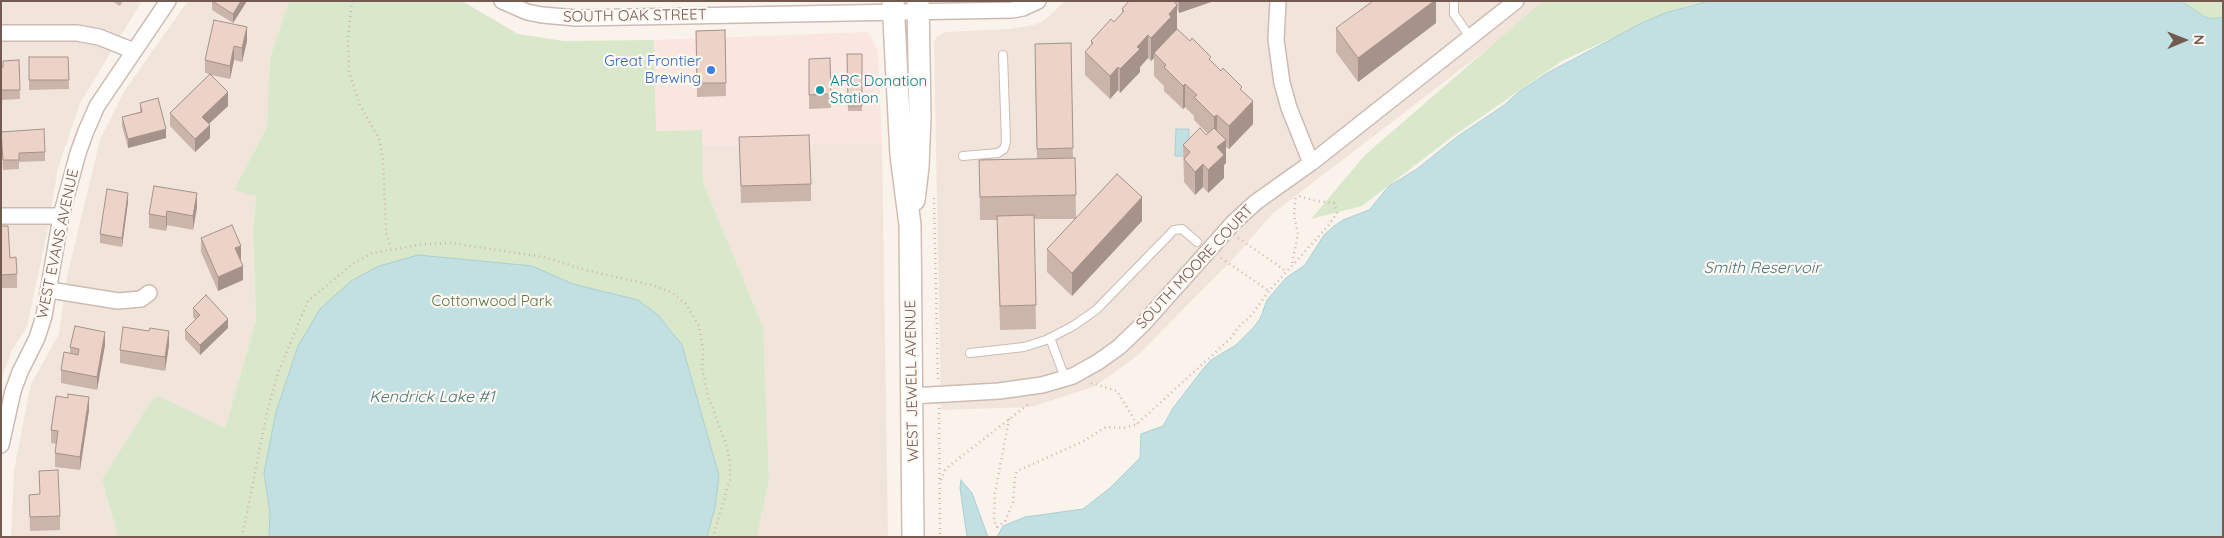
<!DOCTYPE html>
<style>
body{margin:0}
#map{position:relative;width:2224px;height:538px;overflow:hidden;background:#faf3ec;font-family:Quicksand,sans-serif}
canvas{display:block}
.frame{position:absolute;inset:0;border:2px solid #735a51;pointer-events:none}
.north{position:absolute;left:2159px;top:15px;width:50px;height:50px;-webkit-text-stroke:4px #fdf8f2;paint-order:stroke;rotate:89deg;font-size:14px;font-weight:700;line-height:20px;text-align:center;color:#735a51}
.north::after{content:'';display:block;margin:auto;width:18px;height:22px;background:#735a51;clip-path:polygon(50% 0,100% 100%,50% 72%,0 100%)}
</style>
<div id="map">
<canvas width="2224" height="538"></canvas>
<div class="frame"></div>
<div class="north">N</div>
</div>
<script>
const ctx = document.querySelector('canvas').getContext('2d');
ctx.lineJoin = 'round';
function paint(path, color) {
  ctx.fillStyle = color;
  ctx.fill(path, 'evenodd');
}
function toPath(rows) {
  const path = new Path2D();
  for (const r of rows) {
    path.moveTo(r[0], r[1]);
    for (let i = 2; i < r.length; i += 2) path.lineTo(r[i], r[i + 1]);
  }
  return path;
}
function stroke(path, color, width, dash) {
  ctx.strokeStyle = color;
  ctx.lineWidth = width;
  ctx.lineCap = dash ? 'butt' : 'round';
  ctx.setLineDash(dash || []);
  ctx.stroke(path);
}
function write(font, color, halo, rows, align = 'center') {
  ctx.font = font + ' Quicksand,sans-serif';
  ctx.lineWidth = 4.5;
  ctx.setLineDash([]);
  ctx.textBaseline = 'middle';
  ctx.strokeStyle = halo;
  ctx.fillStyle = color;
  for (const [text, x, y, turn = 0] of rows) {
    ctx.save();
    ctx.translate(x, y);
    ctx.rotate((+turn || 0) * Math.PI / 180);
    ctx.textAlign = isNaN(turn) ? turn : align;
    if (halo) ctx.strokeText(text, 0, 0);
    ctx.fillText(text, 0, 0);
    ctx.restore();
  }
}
const residential = toPath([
 [1,1,142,1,80,103,58,168,47,233,27,327,12,350,1,380],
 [188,1,289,1,270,58,267,127,234,190,256,195,253,230,256,320,225,428,102,480,118,537,11,537,14,470,31,384,59,334,67,276,100,140,125,90],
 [1065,1,1550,1,1272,214,1233,259,1154,339,1137,356,1111,375,1093,387,1031,407,941,410,934,42,937,37,945,32,1009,29,1033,25,1045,20],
 [882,143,888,537,757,537,769,480,763,327,703,182,702,146]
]);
const commercial = toPath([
 [868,32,878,51,882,143,702,146,702,130,656,131,654,40]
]);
const green = toPath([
 [289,1,462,1,518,34,564,41,654,40,656,131,702,130,703,182,763,327,769,480,757,537,118,537,102,480,152,400,158,396,225,428,256,320,253,230,256,196,234,190,267,127,270,58],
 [1543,1,1709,1,1690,5,1642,23,1610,41,1616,36,1562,61,1448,140,1362,206,1311,219,1365,155],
 [2181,1,2223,1,2223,17,2212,19,2205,17]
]);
const water = toPath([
 [1709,1,2181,1,2205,17,2212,19,2223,17,2223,537,997,537,1003,526,1025,517,1083,509,1110,488,1140,458,1141,434,1163,426,1173,408,1203,369,1211,360,1236,345,1253,328,1260,319,1267,300,1286,278,1305,265,1324,235,1334,226,1343,220,1369,210,1389,186,1417,169,1458,136,1503,106,1520,91,1549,72,1642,23,1665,13,1709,1],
 [1176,129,1189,129,1189,156,1175,156,1176,129],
 [418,255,532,266,573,284,638,300,658,315,682,345,719,476,715,507,707,537,269,537,270,513,264,473,276,412,298,346,320,309,351,281,379,266,418,255],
 [961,480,972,493,988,537,967,537,960,488,961,480]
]);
const path = toPath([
 [352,1,348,39,349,72,360,105,379,139,383,158,386,232,391,248],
 [934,198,938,380],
 [1238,238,1286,271],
 [1221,258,1269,291],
 [1292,263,1298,234,1294,215,1296,195],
 [1091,383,1117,391,1137,424],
 [939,408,940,537],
 [1009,419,995,493,994,521,997,527,1005,521,1013,503,1015,475,1017,471,1082,442,1106,427,1124,428,1137,424,1230,339,1240,325,1250,317,1269,291,1328,226,1337,213,1334,203,1316,201,1296,195],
 [941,480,945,470,949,466,1030,403],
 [242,537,268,408,279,370,308,301,351,265,372,253,423,244,452,243,543,257,589,271,652,285,671,292,686,304,699,326,703,349,702,368,708,396,726,444,730,463,730,479,713,537]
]);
const lane = toPath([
 [1454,1,1454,14,1470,37],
 [963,156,998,153,1004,149,1006,142,1003,55],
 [1050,338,1065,378],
 [970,353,1024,347,1046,340,1073,326,1096,310,1174,230,1182,229,1197,242]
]);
const street = toPath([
 [502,1,527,12,542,15,577,18,1012,10,1023,8,1038,1],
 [1278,1,1276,40,1282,83,1289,108,1311,163],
 [1,33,77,33,99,37,134,51],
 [1,216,61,216],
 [50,290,118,301,141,299,149,293],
 [912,396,999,391,1042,385,1073,376,1098,362,1119,347,1143,324,1234,222,1256,202,1311,163,1516,1],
 [1,445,13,391,20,372,37,338,44,316,61,216,78,153,86,131,97,106,168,1]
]);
const secondary = toPath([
 [893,1,901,155,910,225,913,537],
 [914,200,918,167,920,117,918,1]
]);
const wall = toPath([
 [112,1,123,1,120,6],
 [212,1,247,1,233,23,212,10],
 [1175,1,1211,1,1211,2,1179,13,1177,8,1177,29,1242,91,1253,124,1229,149,1226,147,1226,163,1224,165,1224,178,1208,193,1203,187,1195,195,1184,182,1183,145,1206,135,1208,134,1194,120,1194,116,1185,107,1183,109,1164,91,1164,86,1154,76,1154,58,1151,61,1148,58,1140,67,1140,72,1120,93,1118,90,1110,99,1085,75,1085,52,1091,46,1091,41,1114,22,1122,14,1122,9,1176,4],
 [1436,1,1436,23,1358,82,1336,52,1336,28],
 [725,30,726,96,697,97,696,31],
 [247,41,242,62,234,60,230,79,211,75,228,106,209,124,210,138,195,152,170,126,170,113,210,74,205,73,205,60],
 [1071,43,1073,158,1075,158,1076,218,1142,221,1072,296,1047,272,1047,249,1075,219,1034,219,1036,329,1000,330,997,220,980,220,979,160,1037,159,1035,67],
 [847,54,862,54,862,111,848,111],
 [29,57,68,57,69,89,29,90],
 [830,58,831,108,809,109,809,59],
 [19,60,20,99,1,100,1,67,3,67],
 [140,103,166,138,128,148,122,126,122,117,140,112],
 [1,132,45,152,45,161,19,162,19,169,3,170],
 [739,137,811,184,811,201,741,203],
 [128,202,122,247,100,243,100,234],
 [197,207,193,230,167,225,166,231,149,228,149,214],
 [1,226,10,258,17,274,17,288,1,288],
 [201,238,241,259,240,260,243,280,218,291,201,252],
 [193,308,228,328,200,355,185,339,185,330,196,320,193,317],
 [149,331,169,345,165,371,120,363,120,350],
 [105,345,97,390,61,383,61,370,70,353,70,347],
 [89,410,80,470,55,467,55,453,56,444,51,443,51,430],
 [39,471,60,516,60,530,30,531,29,495,40,494]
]);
const shadedWall = toPath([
 [241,1,247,1,233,23,233,14],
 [1179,1,1211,1,1211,2,1179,13],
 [1434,1,1436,1,1436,23,1358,82,1358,58],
 [1177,5,1177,29,1154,53,1154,58,1151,61,1151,38,1169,14],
 [247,27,247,41,242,62,242,48],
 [1148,35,1148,58,1140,67,1140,72,1120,93,1120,69,1137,47],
 [234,46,234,60,230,79,230,66],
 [1118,67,1118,90,1110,99,1110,76],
 [1185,84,1185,107,1183,109,1183,86],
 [228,92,228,106,202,130,202,117],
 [1253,101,1253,124,1229,149,1229,126],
 [1217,115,1217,138,1214,140,1214,117],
 [210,125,210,138,195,152,195,139],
 [166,129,166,138,128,148,128,139],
 [1226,140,1226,163,1224,165,1224,178,1208,193,1208,170,1217,147],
 [1203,164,1203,187,1195,195,1195,172],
 [128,193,128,202,122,247,122,238],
 [197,193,197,207,193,230,193,216],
 [1142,197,1142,221,1072,296,1072,273],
 [167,211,167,225,166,231,166,217],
 [241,246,241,259,235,262,235,248],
 [243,266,243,280,218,291,218,277],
 [228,319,228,328,200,355,200,345],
 [169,331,169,345,165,371,165,357],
 [105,332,105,345,97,390,97,377],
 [89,397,89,410,80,470,80,457]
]);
const building = toPath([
 [212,1,241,1,233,14,212,1],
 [1129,1,1173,1,1177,5,1169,14,1171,17,1151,38,1148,35,1137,47,1140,49,1120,69,1118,67,1110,76,1085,52,1093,43,1091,41,1111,19,1114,22,1124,11,1122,9,1129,1],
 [1373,1,1434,1,1358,58,1336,28,1373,1],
 [214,20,247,27,242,48,234,46,230,66,205,60,214,20],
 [1177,29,1190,41,1192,38,1211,57,1209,59,1221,71,1223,68,1242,87,1240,89,1253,101,1229,126,1217,115,1214,117,1194,97,1197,95,1185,84,1183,86,1164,67,1166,65,1154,53,1177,29],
 [725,30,726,83,697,83,696,31,725,30],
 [1071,43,1073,148,1037,149,1035,44,1071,43],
 [847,54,862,54,862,106,848,106,847,54],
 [29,57,68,57,69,80,29,80,29,57],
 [830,58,831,94,809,95,809,59,830,58],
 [19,60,20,90,1,90,1,67,3,67,3,61,19,60],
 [210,74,228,92,202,117,210,125,195,139,170,113,210,74],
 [158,98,166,129,128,139,122,117,142,112,140,103,158,98],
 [1200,128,1206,135,1214,128,1226,140,1217,147,1224,155,1208,170,1203,164,1195,172,1184,159,1190,152,1183,145,1200,128],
 [44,129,45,152,19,153,19,160,3,160,1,132,44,129],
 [809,135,811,184,741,186,739,137,809,135],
 [1075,158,1076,195,980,197,979,160,1075,158],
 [1117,174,1142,197,1072,273,1047,249,1117,174],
 [154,186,197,193,193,216,167,211,166,217,149,214,154,186],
 [107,189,128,193,122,238,100,234,107,189],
 [1034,215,1036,305,1000,306,997,216,1034,215],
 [232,225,241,246,235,248,243,266,218,277,201,238,232,225],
 [1,226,8,226,10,258,16,257,17,274,1,275,1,226],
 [206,295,228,319,200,345,185,330,200,315,193,308,206,295],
 [75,326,105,332,97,377,61,370,64,352,78,355,79,349,70,347,75,326],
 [123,327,149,331,150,328,169,331,165,357,120,350,123,327],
 [68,394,89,397,80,457,55,453,58,431,51,430,56,396,68,398,68,394],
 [58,470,60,516,30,517,29,495,40,494,39,471,58,470]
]);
const markers = [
 [711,70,5,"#3f7fe0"],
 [820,90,5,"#0f9aa8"]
];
const streetNames = [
 ["SOUTH OAK STREET",635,16,-1],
 ["WEST EVANS AVENUE",58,244,-78],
 ["SOUTH MOORE COURT",1195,267,-47],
 ["WEST JEWELL AVENUE",912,381,-91]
];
const shopNames = [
 ["Great Frontier",701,61],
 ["Brewing",701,78]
];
const cultureNames = [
 ["ARC Donation",830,81],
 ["Station",830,98]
];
const parkNames = [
 ["Cottonwood Park",492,301]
];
const waterNames = [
 ["Smith Reservoir",1762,268],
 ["Kendrick Lake #1",432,397]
];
paint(residential, '#f1e5db');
paint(commercial, '#f9e6e1');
paint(green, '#d9e7cb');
paint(water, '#c2e0e2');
stroke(water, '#aad0d3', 1);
stroke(lane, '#ccbbb3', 10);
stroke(street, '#ccbbb3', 18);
stroke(secondary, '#d0bdb3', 24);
stroke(path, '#d2b5aa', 2.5, [1, 4]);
stroke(lane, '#fff', 8);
stroke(street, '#fff', 15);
stroke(secondary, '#fff', 21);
paint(wall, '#cbb5ab');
paint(shadedWall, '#a5938b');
paint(building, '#ecd2c7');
stroke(building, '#a5938b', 1);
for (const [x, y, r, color] of markers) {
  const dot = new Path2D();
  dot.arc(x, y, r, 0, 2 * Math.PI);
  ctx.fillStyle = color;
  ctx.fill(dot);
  stroke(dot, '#fdf8f2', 2);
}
write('15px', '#735a51', '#fdf8f2', streetNames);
write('15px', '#366cbe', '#fdf8f2', shopNames, 'right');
write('15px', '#0d838f', '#fdf8f2', cultureNames, 'left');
write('15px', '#5c774b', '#fdf8f2', parkNames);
write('italic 16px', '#4a787c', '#fdf8f2', waterNames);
</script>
